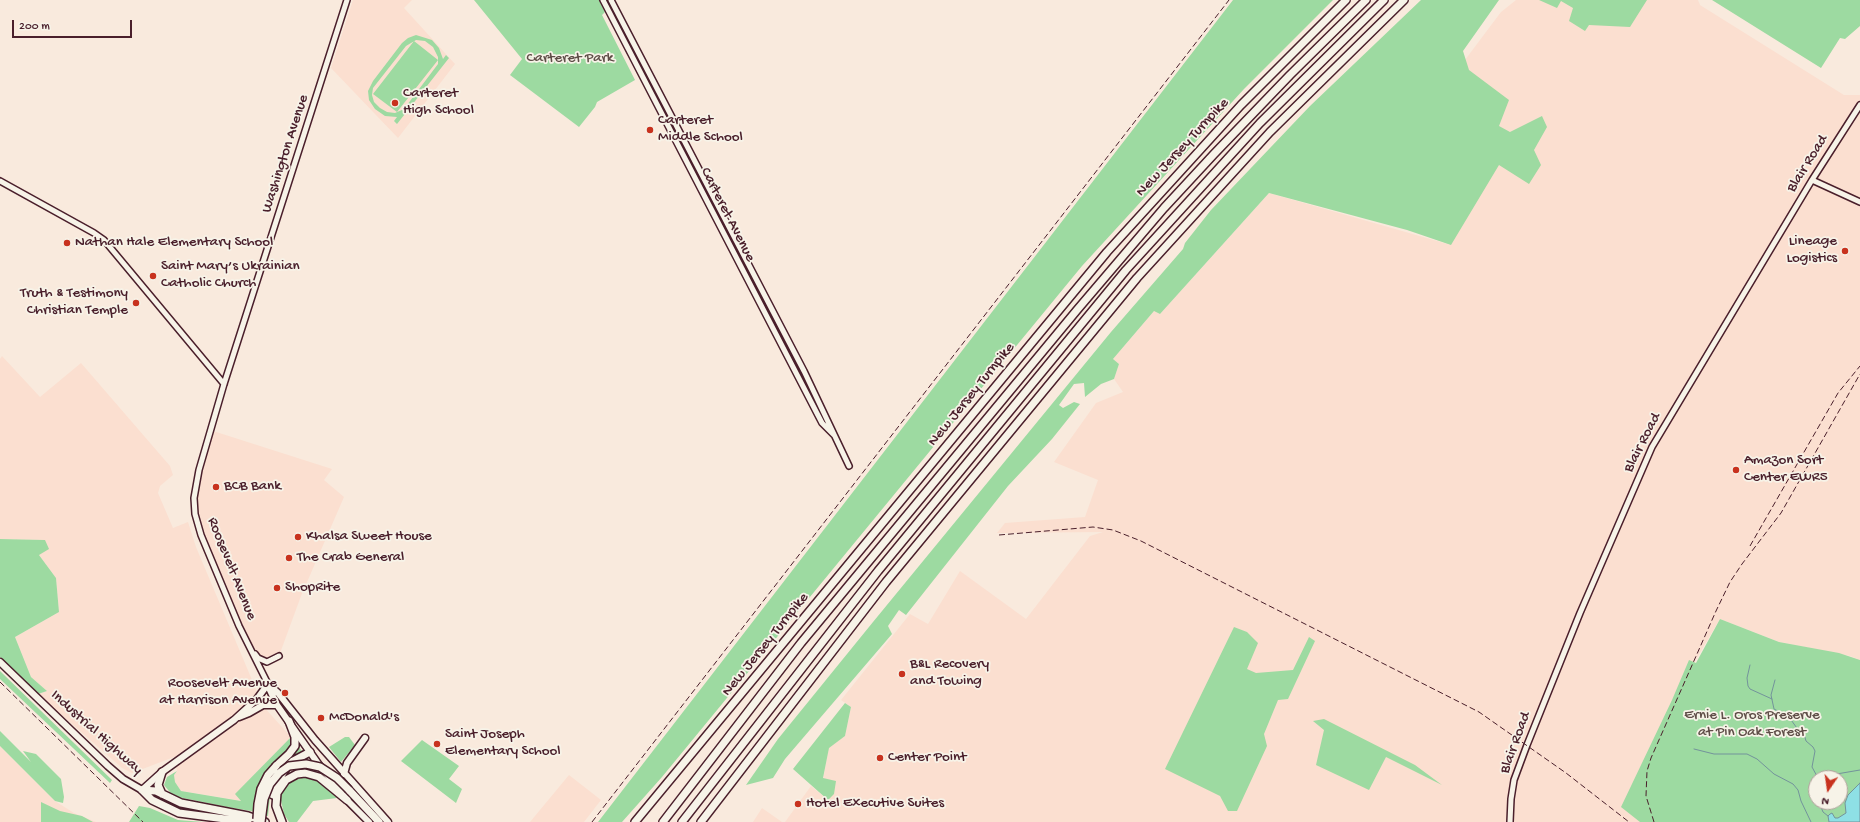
<!DOCTYPE html>
<meta charset="utf-8">
<style>
body{margin:0}
#map{position:relative;width:1860px;height:822px;overflow:hidden;background:#f9eadd;font-family:"Gochi Hand",sans-serif}
canvas{display:block}
.north{position:absolute;left:1808px;top:770px;width:40px;height:40px;box-sizing:border-box;background:#f7f3e8;border:1px solid #b29e9c;border-radius:50%;rotate:193deg;font-size:11px;font-weight:700;line-height:16px;text-align:center;color:#4a1f2b}
.north::after{content:'';display:block;margin:auto;width:14px;height:18px;background:#c8321e;clip-path:polygon(50% 0,100% 100%,50% 72%,0 100%)}
.scale{position:absolute;left:12px;top:20px;width:120px;height:18px;box-sizing:border-box;border:2px solid #4a1f2b;border-top:0;padding-left:5px;font-size:12px;line-height:14px;white-space:nowrap;color:#4a1f2b;-webkit-text-stroke:3px #f7f3e8;paint-order:stroke}
</style>
<div id="map">
<canvas width="1860" height="822"></canvas>
<div class="north">N</div>
<div class="scale">200 m</div>
</div>
<script>
const ctx = document.querySelector('canvas').getContext('2d');
ctx.lineJoin = 'round';
function paint(path, color) {
  ctx.fillStyle = color;
  ctx.fill(path, 'evenodd');
}
function toPath(rows) {
  const path = new Path2D();
  for (const r of rows) {
    path.moveTo(r[0], r[1]);
    for (let i = 2; i < r.length; i += 2) path.lineTo(r[i], r[i + 1]);
  }
  return path;
}
function stroke(path, color, width, dash) {
  ctx.strokeStyle = color;
  ctx.lineWidth = width;
  ctx.lineCap = dash ? 'butt' : 'round';
  ctx.setLineDash(dash || []);
  ctx.stroke(path);
}
function write(font, color, halo, rows, align = 'center') {
  ctx.font = font + ' "Gochi Hand",sans-serif';
  ctx.lineWidth = 3.5;
  ctx.setLineDash([]);
  ctx.textBaseline = 'middle';
  ctx.strokeStyle = halo;
  ctx.fillStyle = color;
  for (const [text, x, y, turn = 0] of rows) {
    ctx.save();
    ctx.translate(x, y);
    ctx.rotate((+turn || 0) * Math.PI / 180);
    ctx.textAlign = isNaN(turn) ? turn : align;
    if (halo) ctx.strokeText(text, 0, 0);
    ctx.fillText(text, 0, 0);
    ctx.restore();
  }
}
const built = toPath([
 [353,0,412,0,404,8,455,64,398,138,331,68],
 [1516,0,1698,0,1700,5,1844,95,1860,95,1860,660,1850,656,1779,642,1720,619,1672,700,1647,822,785,822,811,786,828,800,823,779,829,747,845,736,851,707,841,700,910,614,928,624,960,571,1026,619,1090,536,1103,532,997,533,1005,523,1085,517,1098,480,1054,462,1096,403,1123,392,1114,379,1119,364,1113,359,1154,311,1160,314,1269,193,1451,245,1353,209,1501,12],
 [2,356,40,397,81,363,170,466,173,475,160,486,158,493,173,528,188,522,196,547,263,706,291,737,236,794,242,801,181,791,175,782,174,775,177,771,174,757,132,773,122,768,38,694,47,691,31,677,15,637,59,612,56,578,39,555,45,540,0,539,0,359],
 [210,430,332,469,324,480,344,497,301,596,279,656,263,661,250,648,201,535,194,498],
 [0,746,55,801,74,813,96,822,0,822],
 [569,775,601,800,584,822,530,822],
 [762,808,782,822,753,822]
]);
const green = toPath([
 [474,0,599,0,605,12,602,15,635,80,597,102,595,107,579,127,510,75,522,59],
 [1233,0,1333,0,1244,89,1082,266,662,777,622,822,598,822],
 [1421,0,1499,0,1463,51,1469,70,1509,100,1499,126,1510,132,1542,116,1547,127,1534,150,1541,165,1529,184,1499,165,1451,245,1407,230,1269,193,1160,314,1154,311,1113,359,1119,364,1114,379,1101,384,1085,397,1084,383,1074,384,1059,405,1063,408,1074,402,1080,404,1052,439,1008,486,906,615,899,610,888,626,892,634,785,759,773,778,746,785,778,739,873,622,1111,332,1183,249,1185,243,1211,210,1310,106],
 [1539,0,1647,0,1630,27,1589,25,1585,31,1569,21,1573,8,1561,1,1557,8],
 [1712,0,1860,0,1860,26,1845,39,1840,38,1821,68],
 [416,35,432,40,439,48,443,59,446,55,449,58,397,124,394,121,397,117,385,116,375,109,369,100,368,91,373,81,402,43,408,38],
 [416,40,425,41,433,47,438,57,438,64,404,109,395,113,387,112,380,108,374,102,372,95,373,88,406,46],
 [414,41,438,60,397,112,373,94],
 [0,539,45,540,49,549,39,555,56,578,59,612,15,637,31,677,47,691,38,694,0,657],
 [1720,619,1779,642,1839,653,1860,660,1860,822,1640,822,1621,807,1672,700,1689,660,1696,663],
 [1816,778,1840,778,1840,802,1816,802],
 [1234,627,1247,632,1258,643,1247,669,1256,673,1293,670,1309,637,1315,641,1288,699,1278,700,1264,734,1267,746,1237,811,1228,811,1220,796,1165,769],
 [0,671,112,780,110,783,0,679],
 [845,703,851,707,845,736,829,748,823,778,836,781,834,794,828,800,793,769],
 [1324,719,1415,765,1442,785,1386,757,1369,790,1316,765,1324,730,1313,721],
 [0,731,31,762,23,751,36,754,61,779,64,797,63,803,55,801,0,746],
 [291,737,302,751,292,758,271,786,268,816,251,811,227,807,173,796,164,785,167,777,177,771,174,775,175,782,181,791,241,801,235,794],
 [345,737,349,737,355,745,341,762,329,747],
 [422,740,459,766,449,779,462,789,456,803,401,761],
 [304,777,319,782,337,798,313,801,297,822,289,822,284,814,280,796,288,783],
 [41,802,60,811,82,816,93,822,41,822],
 [139,806,150,808,178,820,204,822,129,822]
]);
const water = toPath([
 [1860,783,1860,822,1829,822,1828,816,1830,814,1832,813,1835,818,1838,818,1846,813,1845,803,1848,795,1860,783]
]);
const stream = toPath([
 [1750,665,1747,678,1748,686,1750,689,1772,699],
 [1775,680,1771,695,1774,709,1789,717,1799,731,1804,734,1806,741,1813,747,1815,751,1812,767,1818,778],
 [1694,749,1714,754,1747,754,1757,759,1774,774,1793,784,1798,790,1801,801,1811,822],
 [1819,777,1860,770],
 [1819,802,1823,812,1828,816]
]);
const minor = toPath([
 [603,0,822,423,834,435],
 [611,0,804,371,849,466],
 [1812,180,1860,202],
 [0,181,94,233,104,240,224,384],
 [255,654,258,658,267,662,279,656],
 [268,684,239,626,201,535,195,514,194,498,199,470,224,384,347,0],
 [1510,822,1511,799,1514,780,1527,745,1580,613,1652,447,1812,180,1860,105]
]);
const major = toPath([
 [0,662,108,766,123,779,142,790,162,772,234,720,257,699,268,684],
 [268,684,278,693,315,740,388,822],
 [268,686,277,705,319,765,347,800,369,822],
 [239,717,249,713,263,705,277,705],
 [344,774,347,763,365,738]
]);
const highway = toPath([
 [276,766,289,754,295,746,295,737,289,721],
 [142,790,156,791,181,803,248,816,265,822],
 [142,790,152,800,179,813,248,822],
 [349,790,379,822],
 [162,794,158,785,162,772],
 [273,795,277,782,286,768,293,761,310,752],
 [282,822,276,806,277,793,286,780,297,774,305,773,319,777,347,800],
 [635,822,1107,252,1241,105,1346,0],
 [663,822,801,643,1077,310,1164,208,1214,154,1290,75,1366,0],
 [682,822,878,571,1126,270,1260,123,1384,0],
 [701,822,886,582,1137,278,1270,132,1404,0]
]);
const rail = toPath([
 [999,535,1093,527,1113,530,1141,541,1479,712,1566,773,1629,822],
 [1750,546,1838,393,1860,366],
 [0,682,143,822],
 [592,822,1229,0],
 [1654,822,1646,796,1647,771,1651,758,1716,611,1730,582,1742,564,1781,513,1860,374]
]);
const highwayBridge = toPath([
 [257,819,258,804,261,789,268,775,276,766],
 [261,822,264,799,270,784,279,773,289,766,306,764,320,767,337,778,349,790]
]);
const markers = [
 [395,103,4,"#c8321e"],
 [650,130,4,"#c8321e"],
 [67,243,4,"#c8321e"],
 [1845,251,4,"#c8321e"],
 [153,276,4,"#c8321e"],
 [136,303,4,"#c8321e"],
 [1736,470,4,"#c8321e"],
 [216,487,4,"#c8321e"],
 [298,537,4,"#c8321e"],
 [289,558,4,"#c8321e"],
 [277,588,4,"#c8321e"],
 [902,674,4,"#c8321e"],
 [285,693,4,"#c8321e"],
 [321,718,4,"#c8321e"],
 [437,744,4,"#c8321e"],
 [880,758,4,"#c8321e"],
 [798,804,4,"#c8321e"]
];
const parkNames = [
 ["Carteret Park",570,59],
 ["Ernie L. Oros Preserve",1752,716],
 ["at Pin Oak Forest",1752,733]
];
const poiNames = [
 ["Carteret",403,94],
 ["High School",403,111],
 ["Carteret",658,121],
 ["Middle School",658,138],
 ["Lineage",1837,242,"right"],
 ["Logistics",1837,259,"right"],
 ["Nathan Hale Elementary School",75,243],
 ["Saint Mary’s Ukrainian",161,267],
 ["Catholic Church",161,284],
 ["Truth & Testimony",128,294,"right"],
 ["Christian Temple",128,311,"right"],
 ["Amazon Sort",1744,461],
 ["Center EWR5",1744,478],
 ["BCB Bank",224,487],
 ["Khalsa Sweet House",306,537],
 ["The Crab General",297,558],
 ["ShopRite",285,588],
 ["B&L Recovery",910,665],
 ["and Towing",910,682],
 ["Roosevelt Avenue",277,684,"right"],
 ["at Harrison Avenue",277,701,"right"],
 ["McDonald's",329,718],
 ["Saint Joseph",445,735],
 ["Elementary School",445,752],
 ["Center Point",888,758],
 ["Hotel Executive Suites",806,804]
];
const streetNames = [
 ["New Jersey Turnpike",1183,148,-47],
 ["Washington Avenue",286,154,-72],
 ["Blair Road",1808,164,-58],
 ["Carteret Avenue",727,215,63],
 ["New Jersey Turnpike",972,395,-51],
 ["Blair Road",1643,443,-63],
 ["Roosevelt Avenue",231,569,68],
 ["New Jersey Turnpike",766,645,-51],
 ["Industrial Highway",96,733,42],
 ["Blair Road",1516,743,-70]
];
paint(built, '#fbdfd0');
paint(green, '#9ddaa1');
paint(water, '#8ee0e5');
stroke(water, '#73939b', 1);
stroke(stream, '#73939b', 1);
stroke(minor, '#4a1f2b', 8);
stroke(major, '#4a1f2b', 9);
stroke(highway, '#4a1f2b', 10);
stroke(minor, '#f7f3e8', 5);
stroke(major, '#f7f3e8', 6);
stroke(highway, '#f7f3e8', 7);
stroke(rail, '#4a1f2b', 1, [6, 3]);
stroke(highwayBridge, '#4a1f2b', 10, []);
stroke(highwayBridge, '#f7f3e8', 7);
for (const [x, y, r, color] of markers) {
  const dot = new Path2D();
  dot.arc(x, y, r, 0, 2 * Math.PI);
  ctx.fillStyle = color;
  ctx.fill(dot);
  stroke(dot, '#f7f3e8', 1.5);
}
write('15px', '#5f4e48', '#f7f3e8', parkNames);
write('15px', '#4a1f2b', '#f7f3e8', poiNames, 'left');
write('15px', '#4a1f2b', '#f7f3e8', streetNames);
</script>
